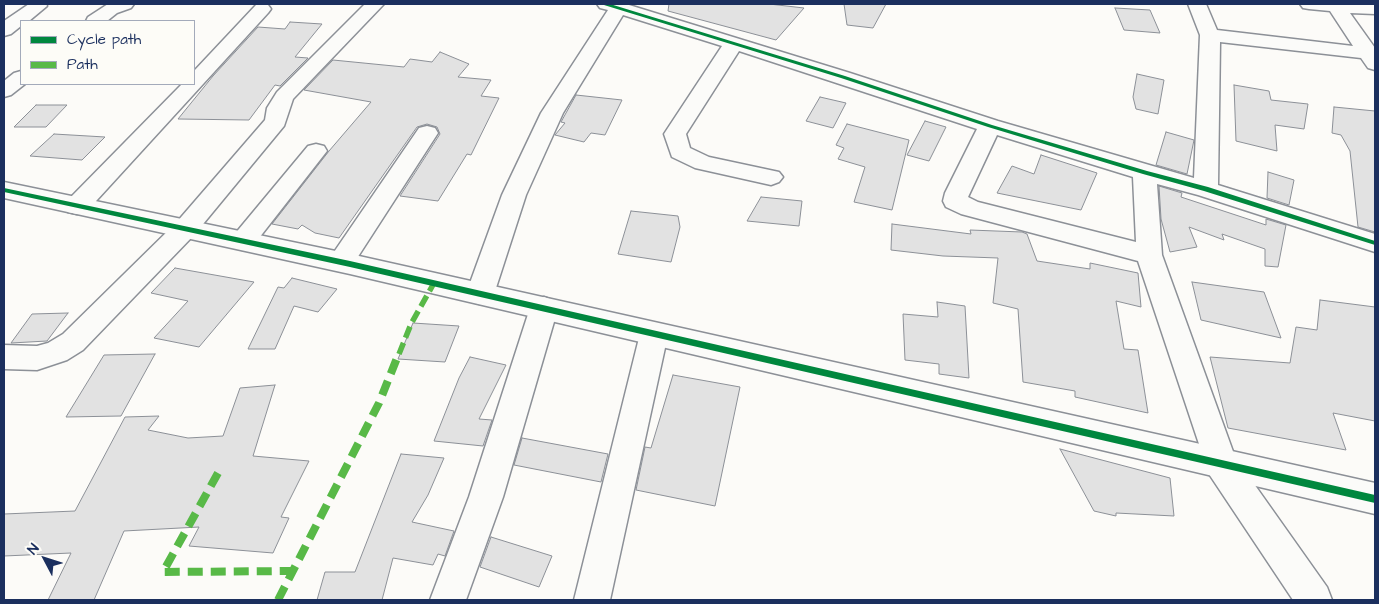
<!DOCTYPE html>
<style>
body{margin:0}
#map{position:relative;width:1379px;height:604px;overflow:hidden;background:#fcfbf8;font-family:"Architects Daughter",sans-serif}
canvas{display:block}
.frame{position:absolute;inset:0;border:5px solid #1b2f5e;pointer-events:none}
.legend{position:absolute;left:20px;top:20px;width:175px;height:65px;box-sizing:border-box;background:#fdfcf7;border:1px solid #a3aaba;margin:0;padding:6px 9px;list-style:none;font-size:15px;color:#1b2f5e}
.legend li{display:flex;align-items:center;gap:10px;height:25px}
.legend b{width:25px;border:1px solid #a3aaba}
.north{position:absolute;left:20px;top:534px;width:50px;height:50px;-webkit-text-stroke:4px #fdfcf7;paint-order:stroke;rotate:310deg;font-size:14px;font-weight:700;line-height:20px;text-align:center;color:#1b2f5e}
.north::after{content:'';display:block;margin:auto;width:18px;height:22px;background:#1b2f5e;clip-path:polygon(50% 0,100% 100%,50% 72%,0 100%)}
</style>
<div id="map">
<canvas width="1379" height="604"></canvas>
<div class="frame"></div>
<ul class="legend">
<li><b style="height:6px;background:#00873e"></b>Cycle path</li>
<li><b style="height:6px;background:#58b947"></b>Path</li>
</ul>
<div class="north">N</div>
</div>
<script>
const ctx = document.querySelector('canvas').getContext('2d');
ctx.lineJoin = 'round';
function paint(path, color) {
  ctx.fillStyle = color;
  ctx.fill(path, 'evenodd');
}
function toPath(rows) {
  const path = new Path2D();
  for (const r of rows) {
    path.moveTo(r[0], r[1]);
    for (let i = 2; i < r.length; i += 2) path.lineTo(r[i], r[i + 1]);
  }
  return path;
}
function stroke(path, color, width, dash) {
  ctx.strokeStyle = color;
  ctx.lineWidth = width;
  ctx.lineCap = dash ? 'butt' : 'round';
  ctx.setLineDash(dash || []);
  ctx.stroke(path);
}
const building = toPath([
 [669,4,769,4,804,8,776,40,668,11,669,4],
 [844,4,886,4,873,28,847,25,844,4],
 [1115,8,1150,10,1160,33,1124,30,1115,8],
 [290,22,322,24,295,57,308,58,280,86,275,85,249,120,178,119,213,76,258,27,285,29,290,22],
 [440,52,469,64,458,77,491,80,481,96,499,98,471,155,467,154,438,201,400,196,440,134,437,127,427,124,417,127,339,238,315,233,302,225,298,229,272,224,329,151,371,102,304,90,333,60,404,67,410,59,432,62,440,52],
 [1137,74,1164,80,1158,114,1136,109,1133,97,1137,74],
 [1234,85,1269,91,1271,100,1308,104,1304,129,1275,125,1277,151,1236,141,1234,85],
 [576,95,622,100,605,135,591,133,584,142,555,135,565,123,561,122,576,95],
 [820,97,846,103,833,128,806,121,820,97],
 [36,105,67,105,46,127,14,127,36,105],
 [1334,107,1375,111,1375,232,1358,227,1350,151,1341,135,1332,133,1334,107],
 [925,121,946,127,929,161,907,155,925,121],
 [847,124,909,140,892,210,854,202,865,167,838,159,844,148,836,145,847,124],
 [1166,132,1194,140,1187,174,1156,165,1166,132],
 [54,134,105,137,82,160,30,156,54,134],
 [1041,155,1097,173,1081,210,997,193,1012,166,1034,174,1041,155],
 [1268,172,1294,180,1289,205,1267,198,1268,172],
 [1159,186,1182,193,1181,197,1266,225,1266,219,1286,225,1278,267,1265,266,1265,249,1222,234,1224,240,1189,227,1197,247,1170,252,1161,219,1159,186],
 [761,197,802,201,799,226,747,221,761,197],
 [631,211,678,216,680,227,671,262,618,254,631,211],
 [892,224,971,234,970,230,1022,232,1027,234,1037,261,1090,269,1090,263,1138,273,1141,307,1116,301,1124,349,1138,350,1148,413,1075,397,1075,391,1023,382,1018,309,993,303,998,258,943,256,891,250,892,224],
 [175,268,254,282,199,347,154,338,188,301,151,293,175,268],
 [292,278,337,289,318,312,294,306,275,349,248,349,278,287,284,288,292,278],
 [1192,282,1264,292,1281,338,1201,320,1192,282],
 [1320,300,1375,307,1375,421,1333,413,1346,450,1228,428,1210,357,1290,363,1296,327,1317,330,1320,300],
 [937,302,965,306,969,378,939,374,939,364,905,360,903,314,938,317,937,302],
 [68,313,47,341,11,343,32,314,68,313],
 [413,323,459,326,445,362,398,359,413,323],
 [155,354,121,416,66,417,104,355,155,354],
 [470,357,506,365,479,419,492,420,483,446,434,441,459,378,470,357],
 [673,375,740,387,715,506,636,490,645,447,651,448,673,375],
 [275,385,253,456,309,461,281,517,289,518,273,553,189,546,199,527,124,531,94,600,48,600,71,553,4,556,4,514,75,511,125,417,159,416,148,430,188,438,223,436,240,388,275,385],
 [522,438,608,454,601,482,514,465,522,438],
 [1060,449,1170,478,1174,516,1116,513,1116,516,1094,511,1060,449],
 [401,454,444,458,428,495,412,522,454,531,445,556,438,554,433,565,393,558,382,600,317,600,325,572,355,572,401,454],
 [491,537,552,556,539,587,480,567,491,537]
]);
const minor = toPath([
 [29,4,46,4,47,6,29,21,21,21,21,26,11,34,4,36,4,21,29,4],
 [108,4,134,4,131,8,117,13,107,21,86,21,88,17,108,4],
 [263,4,268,5,271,9,268,13,86,212,77,214,68,212,65,206,68,200,182,84,194,84,194,71,256,5,263,4],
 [365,4,384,4,293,99,284,126,194,235,83,350,67,360,37,370,4,369,4,345,37,346,48,343,63,334,176,223,265,120,267,108,277,92,365,4],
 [597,4,630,4,629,5,850,73,998,121,1194,178,1200,35,1188,4,1206,4,1217,30,1353,46,1330,11,1309,9,1303,8,1300,4,1375,4,1375,14,1350,13,1375,48,1375,70,1368,68,1361,58,1220,42,1218,185,1375,234,1375,252,1198,195,1157,184,1162,255,1235,457,1327,587,1332,600,1293,600,1209,474,1138,261,961,214,946,207,943,201,945,193,977,129,739,51,686,134,690,148,709,157,779,172,783,177,779,182,771,185,695,168,672,157,664,134,722,46,623,15,563,113,526,195,494,294,490,301,480,304,470,301,466,294,502,195,541,113,608,10,600,8,597,4],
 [997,135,1133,177,1136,242,978,202,968,197,997,135],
 [21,71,21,84,25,84,11,95,4,97,4,81,14,73,21,71],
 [427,126,435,128,438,133,350,269,341,271,332,269,328,262,332,255,419,128,427,126],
 [316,144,324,146,327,151,252,247,243,250,234,247,230,241,234,235,308,146,316,144],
 [544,297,554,301,558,308,503,497,466,600,430,600,469,497,530,308,534,301,544,297],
 [654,323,664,326,668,334,610,600,574,600,640,334,644,326,654,323]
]);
const tertiary = toPath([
 [4,182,350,254,1375,483,1375,514,350,274,4,198,4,182]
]);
const quietFar1 = toPath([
 [399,354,411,324,434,283]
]);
const quiet = toPath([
 [218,473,163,572,293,571],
 [278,600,379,403,399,353]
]);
const cycleway = toPath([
 [604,4,610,4,845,76,992,125,1147,171,1208,187,1375,241,1375,245,1204,191,1143,174,988,127,841,78,604,5,604,4],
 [4,188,350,261,1375,495,1375,503,350,267,4,192,4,188]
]);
paint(building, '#e2e2e2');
stroke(building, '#8c9097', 1);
stroke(minor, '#8c9097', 3);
stroke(tertiary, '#8c9097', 3);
paint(minor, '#fbfbf9');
paint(tertiary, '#fbfbf9');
stroke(quietFar1, '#58b947', 5.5, [12, 5.5]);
stroke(quiet, '#58b947', 8, [15, 8]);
paint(cycleway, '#00873e');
</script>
